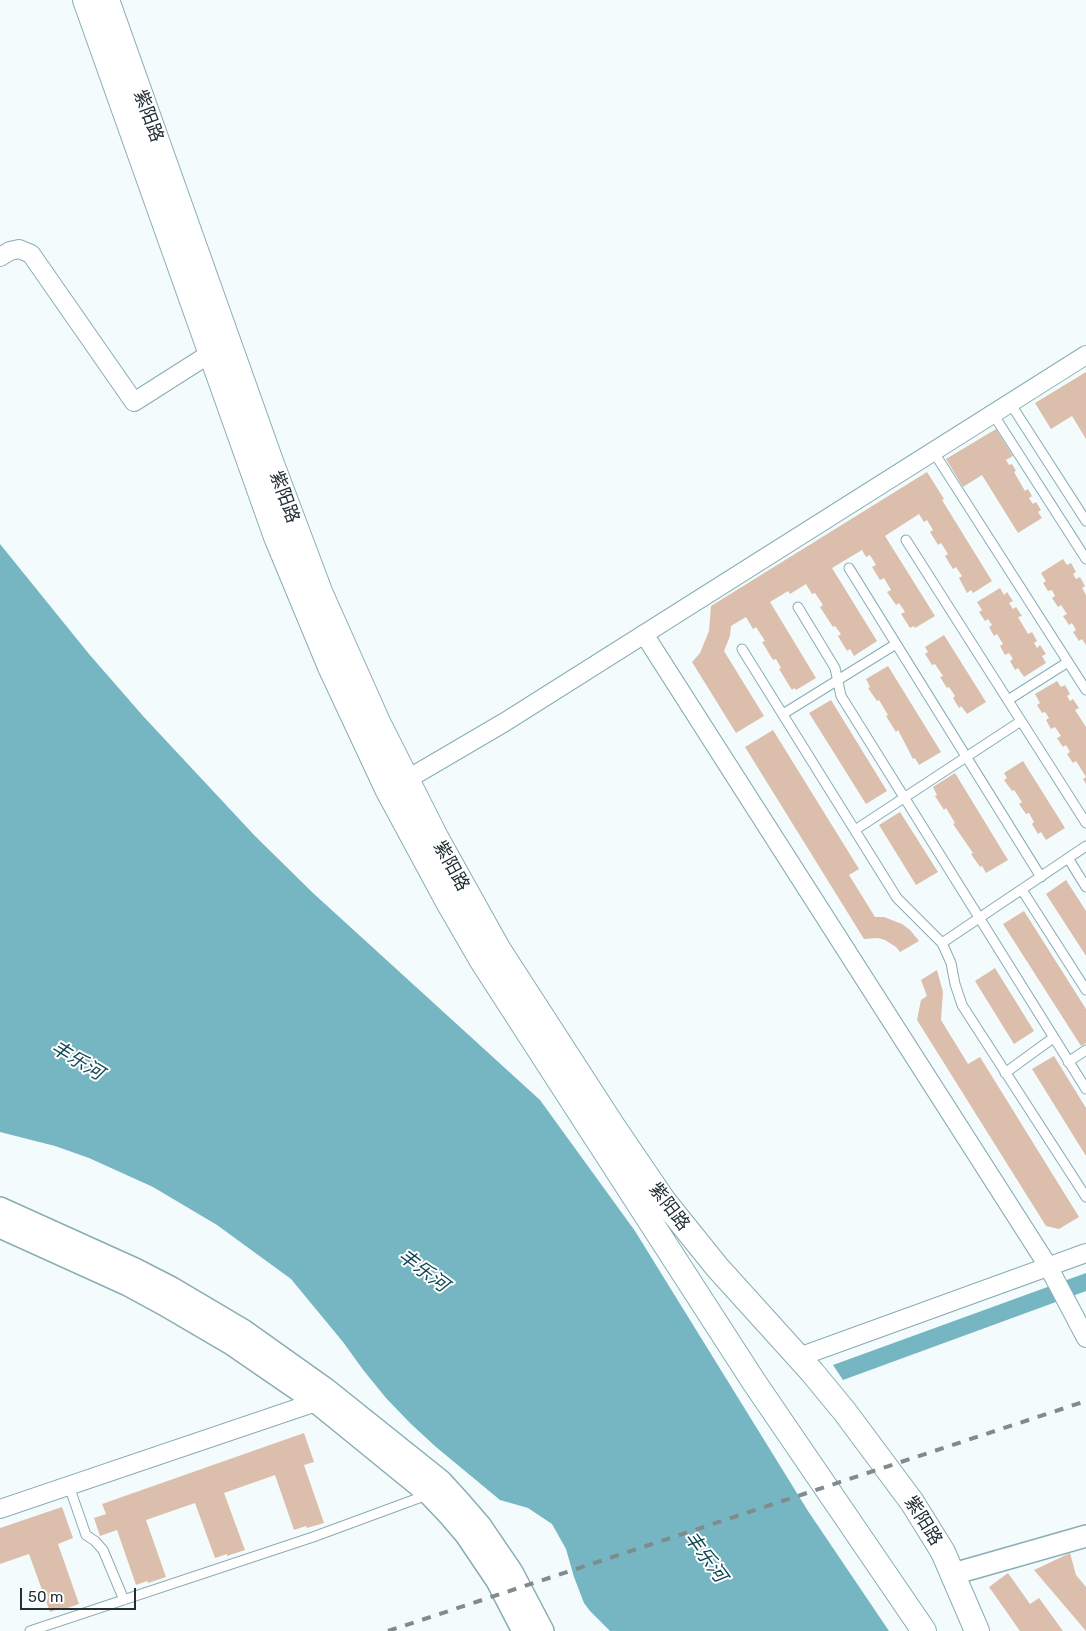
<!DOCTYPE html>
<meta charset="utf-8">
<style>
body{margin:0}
#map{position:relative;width:1086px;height:1631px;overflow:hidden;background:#f3fbfc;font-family:Rubik,sans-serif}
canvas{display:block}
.scale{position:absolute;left:20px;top:1588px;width:116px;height:22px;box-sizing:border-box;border:2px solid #223034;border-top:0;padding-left:6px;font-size:15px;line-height:18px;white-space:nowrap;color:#223034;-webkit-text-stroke:4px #fff;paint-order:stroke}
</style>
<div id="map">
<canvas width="1086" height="1631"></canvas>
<div class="scale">50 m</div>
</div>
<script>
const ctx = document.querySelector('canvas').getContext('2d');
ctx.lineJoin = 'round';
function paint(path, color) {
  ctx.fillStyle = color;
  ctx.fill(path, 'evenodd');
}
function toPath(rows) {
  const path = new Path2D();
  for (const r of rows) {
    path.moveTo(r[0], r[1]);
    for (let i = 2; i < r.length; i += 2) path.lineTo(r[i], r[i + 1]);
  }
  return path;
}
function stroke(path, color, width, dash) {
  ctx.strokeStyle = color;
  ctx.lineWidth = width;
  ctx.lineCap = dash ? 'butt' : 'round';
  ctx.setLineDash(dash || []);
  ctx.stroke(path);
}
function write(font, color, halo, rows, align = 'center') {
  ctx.font = font + ' Rubik,"Noto Sans SC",sans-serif';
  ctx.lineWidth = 4;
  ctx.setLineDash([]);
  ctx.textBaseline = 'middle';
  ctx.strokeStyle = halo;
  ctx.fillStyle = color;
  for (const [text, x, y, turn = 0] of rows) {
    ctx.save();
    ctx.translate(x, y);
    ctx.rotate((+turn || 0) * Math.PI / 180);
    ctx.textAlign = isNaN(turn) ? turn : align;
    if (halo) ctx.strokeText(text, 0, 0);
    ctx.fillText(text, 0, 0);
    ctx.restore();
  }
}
const water = toPath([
 [0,544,89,654,143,716,255,836,313,893,540,1100,635,1231,808,1511,889,1631,610,1631,590,1611,584,1603,574,1577,566,1549,552,1524,528,1508,500,1500,436,1447,410,1423,386,1398,364,1371,343,1342,291,1279,217,1225,153,1187,89,1158,55,1146,0,1132],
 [1086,1273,1086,1291,843,1380,833,1365]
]);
const building = toPath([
 [1086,372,1086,439,1072,416,1051,429,1035,403],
 [996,429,1013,456,1006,460,1009,465,1012,464,1016,471,1014,472,1025,491,1028,489,1032,496,1029,498,1033,504,1036,502,1041,510,1038,512,1042,518,1018,533,982,475,963,487,946,459],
 [927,472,944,499,942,500,992,581,973,593,971,590,967,593,959,578,962,576,956,567,953,569,945,556,948,554,941,543,938,545,930,532,933,530,927,520,924,522,919,514,885,536,935,616,915,628,914,626,910,628,901,614,905,612,899,603,896,605,887,592,891,590,884,578,880,580,872,567,876,565,870,555,866,557,862,550,832,568,877,641,854,656,850,649,847,651,838,636,841,634,835,626,833,627,820,607,823,605,815,593,812,594,806,584,790,594,788,591,770,602,816,678,796,690,794,688,792,690,779,669,781,668,776,659,773,660,762,642,765,641,756,627,753,629,746,617,731,626,730,636,724,651,764,716,736,733,692,662,700,653,709,631,711,606],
 [1063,559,1067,565,1071,563,1076,572,1073,574,1076,579,1080,577,1085,586,1082,588,1086,595,1086,645,1082,639,1079,641,1073,632,1076,630,1072,623,1069,625,1063,616,1067,614,1061,605,1058,607,1052,598,1055,596,1052,590,1048,591,1043,583,1046,581,1041,573],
 [1000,588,1004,595,1007,592,1013,601,1009,603,1013,609,1016,607,1022,616,1018,617,1028,634,1032,632,1037,641,1034,643,1037,648,1040,645,1046,654,1042,656,1046,663,1024,677,1018,668,1015,670,1010,661,1013,659,1009,653,1005,655,1000,646,1003,644,997,634,994,636,989,627,992,625,988,619,985,621,979,612,982,610,977,602],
 [944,635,986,702,967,714,961,706,959,708,953,698,955,696,949,687,947,688,940,677,943,676,935,664,932,665,925,654,928,652,925,647],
 [888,666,941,752,919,765,915,758,913,759,898,730,896,732,886,716,888,715,879,700,877,701,868,688,870,687,866,679],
 [1057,681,1061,687,1065,685,1070,694,1067,696,1070,701,1073,699,1079,708,1075,710,1086,727,1086,784,1083,779,1086,777,1076,761,1073,763,1067,754,1070,752,1066,745,1063,747,1057,738,1061,736,1055,727,1051,729,1046,720,1049,718,1045,712,1042,713,1037,705,1040,703,1035,694],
 [831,700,887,791,866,804,809,713],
 [773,730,859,869,849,875,875,917,884,917,902,924,910,930,919,941,900,952,896,947,885,940,878,938,864,939,745,747],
 [1023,761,1065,828,1046,840,1041,832,1038,834,1032,824,1034,822,1029,813,1026,814,1019,804,1022,802,1014,790,1012,791,1004,780,1007,778,1004,773],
 [955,773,1008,860,986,873,982,866,980,867,971,854,973,853,953,824,955,823,946,808,944,810,935,796,937,795,933,787],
 [900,812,938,872,916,885,879,825],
 [1066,880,1086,911,1086,956,1046,894],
 [1024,911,1086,1009,1086,1043,1081,1046,1003,924],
 [995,968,1034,1031,1014,1044,975,981],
 [937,970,943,992,941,1020,968,1064,980,1057,1079,1217,1059,1229,1046,1226,917,1020,921,1000,927,996,921,980],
 [1054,1056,1086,1108,1086,1156,1032,1069],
 [304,1433,314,1462,304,1465,324,1523,307,1528,306,1526,294,1530,275,1475,224,1493,245,1550,227,1556,227,1554,215,1558,195,1503,146,1520,166,1577,148,1583,147,1581,136,1585,117,1530,100,1536,94,1518,106,1514,102,1504],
 [62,1507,73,1538,58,1544,79,1604,62,1610,61,1608,50,1612,29,1554,0,1564,0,1528],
 [1070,1553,1076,1575,1086,1587,1086,1631,1034,1570],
 [1008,1573,1030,1604,1039,1598,1063,1631,1020,1631,989,1587]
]);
const service = toPath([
 [1010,403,1086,521],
 [993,414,1086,559],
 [933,451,1086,690],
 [906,540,1086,823],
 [849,568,1041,877],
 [798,607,835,668,841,696,1086,1089],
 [742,649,897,898,942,943,951,963,955,984,962,1005,1086,1197],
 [1008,700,1068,662],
 [783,714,896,644],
 [855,830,1021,721],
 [1068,858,1086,887],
 [1022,890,1086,990],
 [942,943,1086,846],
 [1068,1062,1086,1050],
 [1005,1073,1053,1038],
 [69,1486,86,1535,95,1541,103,1550,124,1600],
 [30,1631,313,1537,427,1495]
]);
const minor = toPath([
 [0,257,10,251,19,249,31,254,134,402,211,353],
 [644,634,1048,1266,1086,1338],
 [406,780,505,722,1086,355],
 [799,1357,1086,1253],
 [0,1509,316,1402]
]);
const tertiary = toPath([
 [0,1208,135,1269,172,1288,243,1330,326,1389,441,1481,461,1503,480,1525,512,1572,543,1631],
 [0,1227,128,1285,163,1304,233,1345,316,1402,429,1494,448,1514,466,1535,497,1581,523,1631],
 [953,1574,1086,1536]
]);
const secondary = toPath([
 [85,0,276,537,330,667,387,789,449,904,482,961,754,1382,924,1631],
 [107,0,272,464,321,594,378,722,436,837,499,950,613,1126,664,1201,717,1267,812,1372,845,1412,912,1502,943,1552,977,1631]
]);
const rail = toPath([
 [388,1631,1086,1401]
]);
const streetNames = [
 ["紫阳路",148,116,70],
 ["紫阳路",284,497,70],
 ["紫阳路",451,866,61],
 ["紫阳路",669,1207,53],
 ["紫阳路",923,1521,58]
];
const waterNames = [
 ["丰乐河",77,1061,31],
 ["丰乐河",423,1271,37],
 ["丰乐河",705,1557,54]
];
paint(water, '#76b6c3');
paint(building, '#dbbfac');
stroke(service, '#89adb5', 11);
stroke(minor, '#89adb5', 20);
stroke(tertiary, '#89adb5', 24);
stroke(secondary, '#89adb5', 26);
stroke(service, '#fff', 9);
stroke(minor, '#fff', 18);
stroke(tertiary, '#fff', 21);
stroke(secondary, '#fff', 24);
stroke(rail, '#7f8b8d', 4, [9, 9]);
write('18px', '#223034', '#fff', streetNames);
write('italic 19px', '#0f4953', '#fff', waterNames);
</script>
